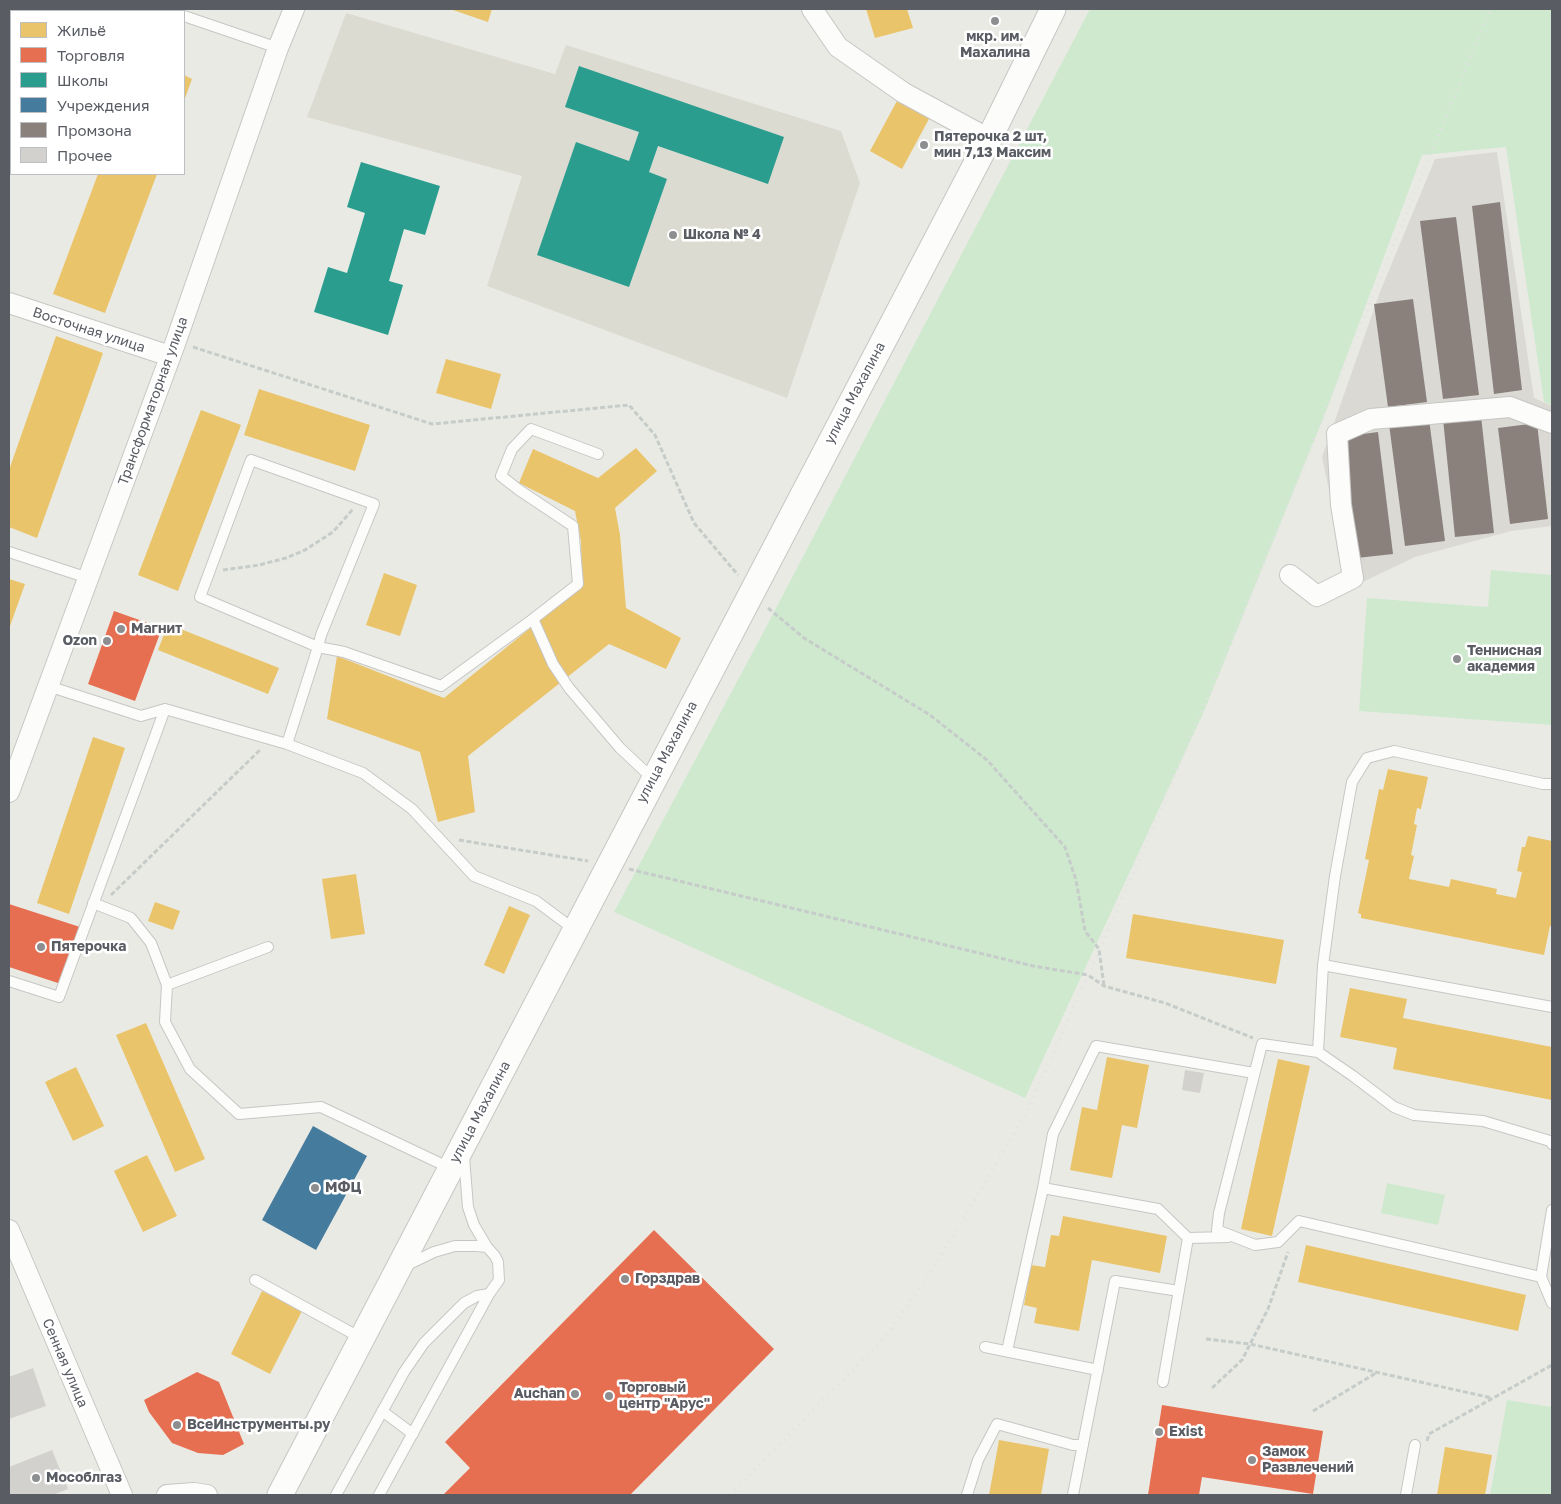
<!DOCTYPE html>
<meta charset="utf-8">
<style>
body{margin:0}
#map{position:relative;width:1561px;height:1504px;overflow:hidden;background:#eaeae4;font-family:"Golos Text",sans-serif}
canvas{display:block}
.frame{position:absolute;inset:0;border:10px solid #595c63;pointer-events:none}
.legend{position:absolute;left:10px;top:10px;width:175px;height:165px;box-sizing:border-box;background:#fff;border:1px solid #bdbec1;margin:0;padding:6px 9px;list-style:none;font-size:15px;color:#595c63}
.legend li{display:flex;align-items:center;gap:10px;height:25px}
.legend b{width:25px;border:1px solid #bdbec1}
</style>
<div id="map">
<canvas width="1561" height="1504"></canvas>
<div class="frame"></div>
<ul class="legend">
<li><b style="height:14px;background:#e9c46a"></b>Жильё</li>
<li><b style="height:14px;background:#e76f51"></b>Торговля</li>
<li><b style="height:14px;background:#2a9d8f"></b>Школы</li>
<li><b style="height:14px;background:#457b9d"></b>Учреждения</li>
<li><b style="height:14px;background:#8a817c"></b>Промзона</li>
<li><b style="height:14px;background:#d2d1ce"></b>Прочее</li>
</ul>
</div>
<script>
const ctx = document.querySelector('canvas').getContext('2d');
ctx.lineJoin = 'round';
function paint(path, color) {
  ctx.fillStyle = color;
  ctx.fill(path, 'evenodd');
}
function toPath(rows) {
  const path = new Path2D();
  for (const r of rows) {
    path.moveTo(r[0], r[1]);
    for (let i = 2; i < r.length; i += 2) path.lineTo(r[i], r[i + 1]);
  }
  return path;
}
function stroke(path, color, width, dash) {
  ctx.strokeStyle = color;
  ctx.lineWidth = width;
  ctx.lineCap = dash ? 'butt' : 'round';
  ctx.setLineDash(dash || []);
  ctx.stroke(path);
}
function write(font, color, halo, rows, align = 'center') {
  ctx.font = font + ' "Golos Text",sans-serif';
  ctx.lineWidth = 5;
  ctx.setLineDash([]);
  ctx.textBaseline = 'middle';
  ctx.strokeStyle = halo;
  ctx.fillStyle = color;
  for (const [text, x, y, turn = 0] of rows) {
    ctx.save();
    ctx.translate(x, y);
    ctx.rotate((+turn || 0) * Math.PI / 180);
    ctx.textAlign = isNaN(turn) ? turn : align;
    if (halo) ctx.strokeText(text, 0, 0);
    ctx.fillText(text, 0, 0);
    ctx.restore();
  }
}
const industrial = toPath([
 [1497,152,1534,398,1552,406,1552,526,1511,531,1415,557,1350,588,1322,457,1380,292,1435,159]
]);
const education = toPath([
 [346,13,555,74,566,45,841,131,860,183,787,398,487,286,522,176,307,117]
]);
const green = toPath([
 [1090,9,1552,9,1552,405,1544,402,1506,147,1422,155,1327,409,1202,716,1025,1098,614,912,764,631],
 [1491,570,1552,575,1552,725,1359,711,1367,598,1488,607],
 [1387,1183,1445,1195,1438,1225,1381,1213],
 [1507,1400,1552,1407,1552,1495,1490,1495]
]);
const homes = toPath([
 [450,9,492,9,488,22],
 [866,9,907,9,913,28,875,38],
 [9,10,11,11,11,71,9,70],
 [184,75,192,79,184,101],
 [898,99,930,117,902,169,870,151],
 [98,174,157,174,105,313,53,294],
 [56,336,103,353,37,538,9,527,9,470],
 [446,359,501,374,491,409,436,393],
 [259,389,370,425,355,471,244,435],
 [201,410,241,425,178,591,138,575],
 [636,448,657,471,615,508,620,535,626,608,681,638,666,669,609,644,468,756,475,812,438,822,420,752,327,719,337,656,444,698,582,586,581,541,575,511,519,483,533,449,598,478],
 [384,573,417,585,400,636,366,625],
 [9,579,25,584,9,629],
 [168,624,279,668,268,694,158,650],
 [93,737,125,748,69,914,37,903],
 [1388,769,1428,777,1421,809,1417,808,1414,824,1417,825,1411,855,1414,856,1409,879,1449,887,1451,879,1497,889,1496,894,1516,898,1522,872,1517,871,1522,847,1525,847,1528,836,1552,841,1552,926,1550,926,1544,955,1361,918,1361,914,1358,913,1369,860,1365,859,1379,789,1383,790],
 [356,874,365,934,331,939,322,879],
 [155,902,180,911,173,930,148,921],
 [509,906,530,915,504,974,484,965],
 [1133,914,1284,940,1276,984,1126,958],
 [1350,988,1407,999,1403,1018,1552,1047,1552,1100,1393,1069,1397,1048,1340,1037],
 [146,1023,205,1159,175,1172,116,1035],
 [1107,1057,1149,1065,1137,1128,1122,1125,1112,1178,1070,1170,1082,1107,1097,1110],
 [1278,1059,1310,1066,1272,1236,1241,1229],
 [76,1067,104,1126,73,1141,45,1082],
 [147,1155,177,1216,143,1232,114,1171],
 [1063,1216,1167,1236,1160,1273,1092,1260,1079,1331,1034,1323,1037,1308,1024,1305,1031,1265,1045,1267,1051,1235,1059,1236],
 [1306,1245,1526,1295,1518,1331,1298,1282],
 [262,1291,302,1311,270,1374,231,1354],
 [999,1440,1049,1449,1041,1495,989,1495],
 [1445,1447,1492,1455,1485,1495,1437,1495]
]);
const shops = toPath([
 [114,611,162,628,135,701,88,684],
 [9,904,80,927,61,984,9,967],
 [654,1230,774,1349,630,1495,443,1495,470,1468,445,1442],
 [197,1372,219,1382,244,1444,223,1455,198,1453,172,1443,149,1412,144,1400],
 [1162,1405,1323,1431,1313,1494,1202,1477,1199,1495,1148,1495]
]);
const schools = toPath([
 [579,66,784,137,768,184,658,146,649,172,667,179,629,287,537,255,576,142,629,161,639,132,565,107],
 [361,162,440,186,425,235,404,229,389,281,403,285,388,335,314,312,328,267,347,273,365,213,347,207]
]);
const public = toPath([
 [313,1126,367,1156,316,1250,262,1220]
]);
const industry = toPath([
 [1500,202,1522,390,1494,394,1472,206],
 [1456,217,1479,395,1443,399,1420,221],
 [1413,299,1427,402,1388,407,1374,304],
 [1481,416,1494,533,1455,537,1443,419],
 [1429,419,1445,541,1405,546,1389,424],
 [1537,423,1548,519,1510,524,1498,428],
 [1378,432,1393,554,1357,558,1341,437]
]);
const building = toPath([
 [1185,1070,1204,1073,1200,1093,1182,1090],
 [33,1368,46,1406,9,1419,9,1377],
 [52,1450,68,1489,53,1495,9,1495,9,1467]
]);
const path = toPath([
 [193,347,432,424,629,405,655,435,694,523,738,575],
 [223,570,259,565,286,558,305,550,333,532,353,509],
 [768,608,804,638,930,715,987,760,1065,847,1076,880,1085,931,1099,949,1104,986],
 [459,840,588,861],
 [629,869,1033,966,1088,975,1104,986,1165,1003,1253,1038],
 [111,895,261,749],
 [1206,1339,1250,1344,1492,1398],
 [1212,1388,1242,1360,1268,1309,1288,1252],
 [1313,1411,1376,1373],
 [1427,1441,1429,1434,1552,1365]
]);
const service = toPath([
 [167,10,170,11],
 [184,16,278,48],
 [598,454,531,429,512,449,501,476,519,490,573,526,578,584,533,619,553,664,569,688,620,748,653,779],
 [251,460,374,504,321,635,318,647,200,597,251,460],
 [9,552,88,578],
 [533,619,441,686,344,652,318,647,287,744,363,773,412,809,474,876,536,901,575,930],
 [48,686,141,716,165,709,287,744],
 [93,903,131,918,151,943,167,985,165,1022,190,1069,239,1114,321,1107,450,1168],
 [1323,965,1552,1007],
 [9,981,59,997,165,709],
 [167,985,268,947],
 [1318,1052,1323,965,1335,876,1352,782,1367,758,1394,751,1543,784,1552,784],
 [1043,1188,1158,1209,1188,1238],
 [1552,1210,1541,1277,1552,1303],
 [405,1266,434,1252,455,1246,476,1246,487,1247],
 [1541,1277,1299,1221,1278,1242,1255,1245,1217,1230,1219,1213,1262,1044,1318,1052,1353,1076,1394,1107,1414,1115,1483,1121,1550,1141,1552,1144],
 [255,1280,361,1338],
 [985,1347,1098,1370],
 [1007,1351,1043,1188,1053,1134,1096,1046,1254,1073],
 [1163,1382,1188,1238,1228,1237],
 [382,1411,413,1434],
 [336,1495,404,1372,424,1343,464,1303,477,1296,489,1294],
 [379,1495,489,1294,499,1280,498,1262,495,1256,487,1247,474,1225,468,1207,464,1157],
 [967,1495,978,1460,997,1424,1073,1445,1083,1445],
 [1073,1495,1115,1281,1179,1291],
 [1406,1495,1415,1445]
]);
const minor = toPath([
 [812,9,838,47,904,93,989,139],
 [9,303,170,356],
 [1290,575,1317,596,1353,578,1341,505,1337,434,1371,419,1510,407,1552,423],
 [9,792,176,341,278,48,294,9],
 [9,1230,122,1495],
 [167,1495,194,1493,207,1495]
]);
const tertiary = toPath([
 [280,1495,989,139,1053,9]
]);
const rail = toPath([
 [730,1495,886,1336,935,1266,1026,1114,1119,906,1242,616,1490,9]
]);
const markers = [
 [995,21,5,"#8c8e90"],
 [924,145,5,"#8c8e90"],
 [673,235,5,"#8c8e90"],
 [121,629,5,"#8c8e90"],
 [107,641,5,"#8c8e90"],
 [1457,659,5,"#8c8e90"],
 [41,947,5,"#8c8e90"],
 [315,1188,5,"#8c8e90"],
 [625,1279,5,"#8c8e90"],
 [575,1394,5,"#8c8e90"],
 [609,1396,5,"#8c8e90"],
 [177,1425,5,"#8c8e90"],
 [1159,1432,5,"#8c8e90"],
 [1252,1460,5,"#8c8e90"],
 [36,1478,5,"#8c8e90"]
];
const poiNames = [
 ["мкр. им.",995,37,"center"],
 ["Махалина",995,53,"center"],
 ["Пятерочка 2 шт,",934,137],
 ["мин 7,13 Максим",934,153],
 ["Школа № 4",683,235],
 ["Магнит",131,629],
 ["Ozon",97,641,"right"],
 ["Теннисная",1467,651],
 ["академия",1467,667],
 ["Пятерочка",51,947],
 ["МФЦ",325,1188],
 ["Горздрав",635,1279],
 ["Торговый",619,1388],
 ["центр \"Арус\"",619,1404],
 ["Auchan",565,1394,"right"],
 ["ВсеИнструменты.ру",187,1425],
 ["Exist",1169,1432],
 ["Замок",1262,1452],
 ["Развлечений",1262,1468],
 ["Мособлгаз",46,1478]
];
const streetNames = [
 ["Восточная улица",89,330,18],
 ["улица Махалина",855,393,-62],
 ["Трансформаторная улица",153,401,-70],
 ["улица Махалина",667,752,-62],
 ["улица Махалина",480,1112,-62],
 ["Сенная улица",65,1363,67]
];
paint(industrial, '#dad9d3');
paint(education, '#dcdbd2');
paint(green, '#cfe9cf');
paint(homes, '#e9c46a');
paint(shops, '#e76f51');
paint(schools, '#2a9d8f');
paint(public, '#457b9d');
paint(industry, '#8a817c');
paint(building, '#d2d1ce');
stroke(service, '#c6c6c5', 12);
stroke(minor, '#c6c6c5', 22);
stroke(tertiary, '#c6c6c5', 27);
stroke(path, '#c6ccc9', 3, [5, 2.5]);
stroke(service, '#fcfcfb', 10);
stroke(minor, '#fcfcfb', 20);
stroke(tertiary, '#fcfcfb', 25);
stroke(rail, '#e2e2e2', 4, [1, 6]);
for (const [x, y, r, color] of markers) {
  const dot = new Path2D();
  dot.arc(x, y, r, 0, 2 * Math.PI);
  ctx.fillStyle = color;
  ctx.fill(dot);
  stroke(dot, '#fff', 2);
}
write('bold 14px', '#595c63', '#fff', poiNames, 'left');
write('14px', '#595c63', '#fff', streetNames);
</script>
